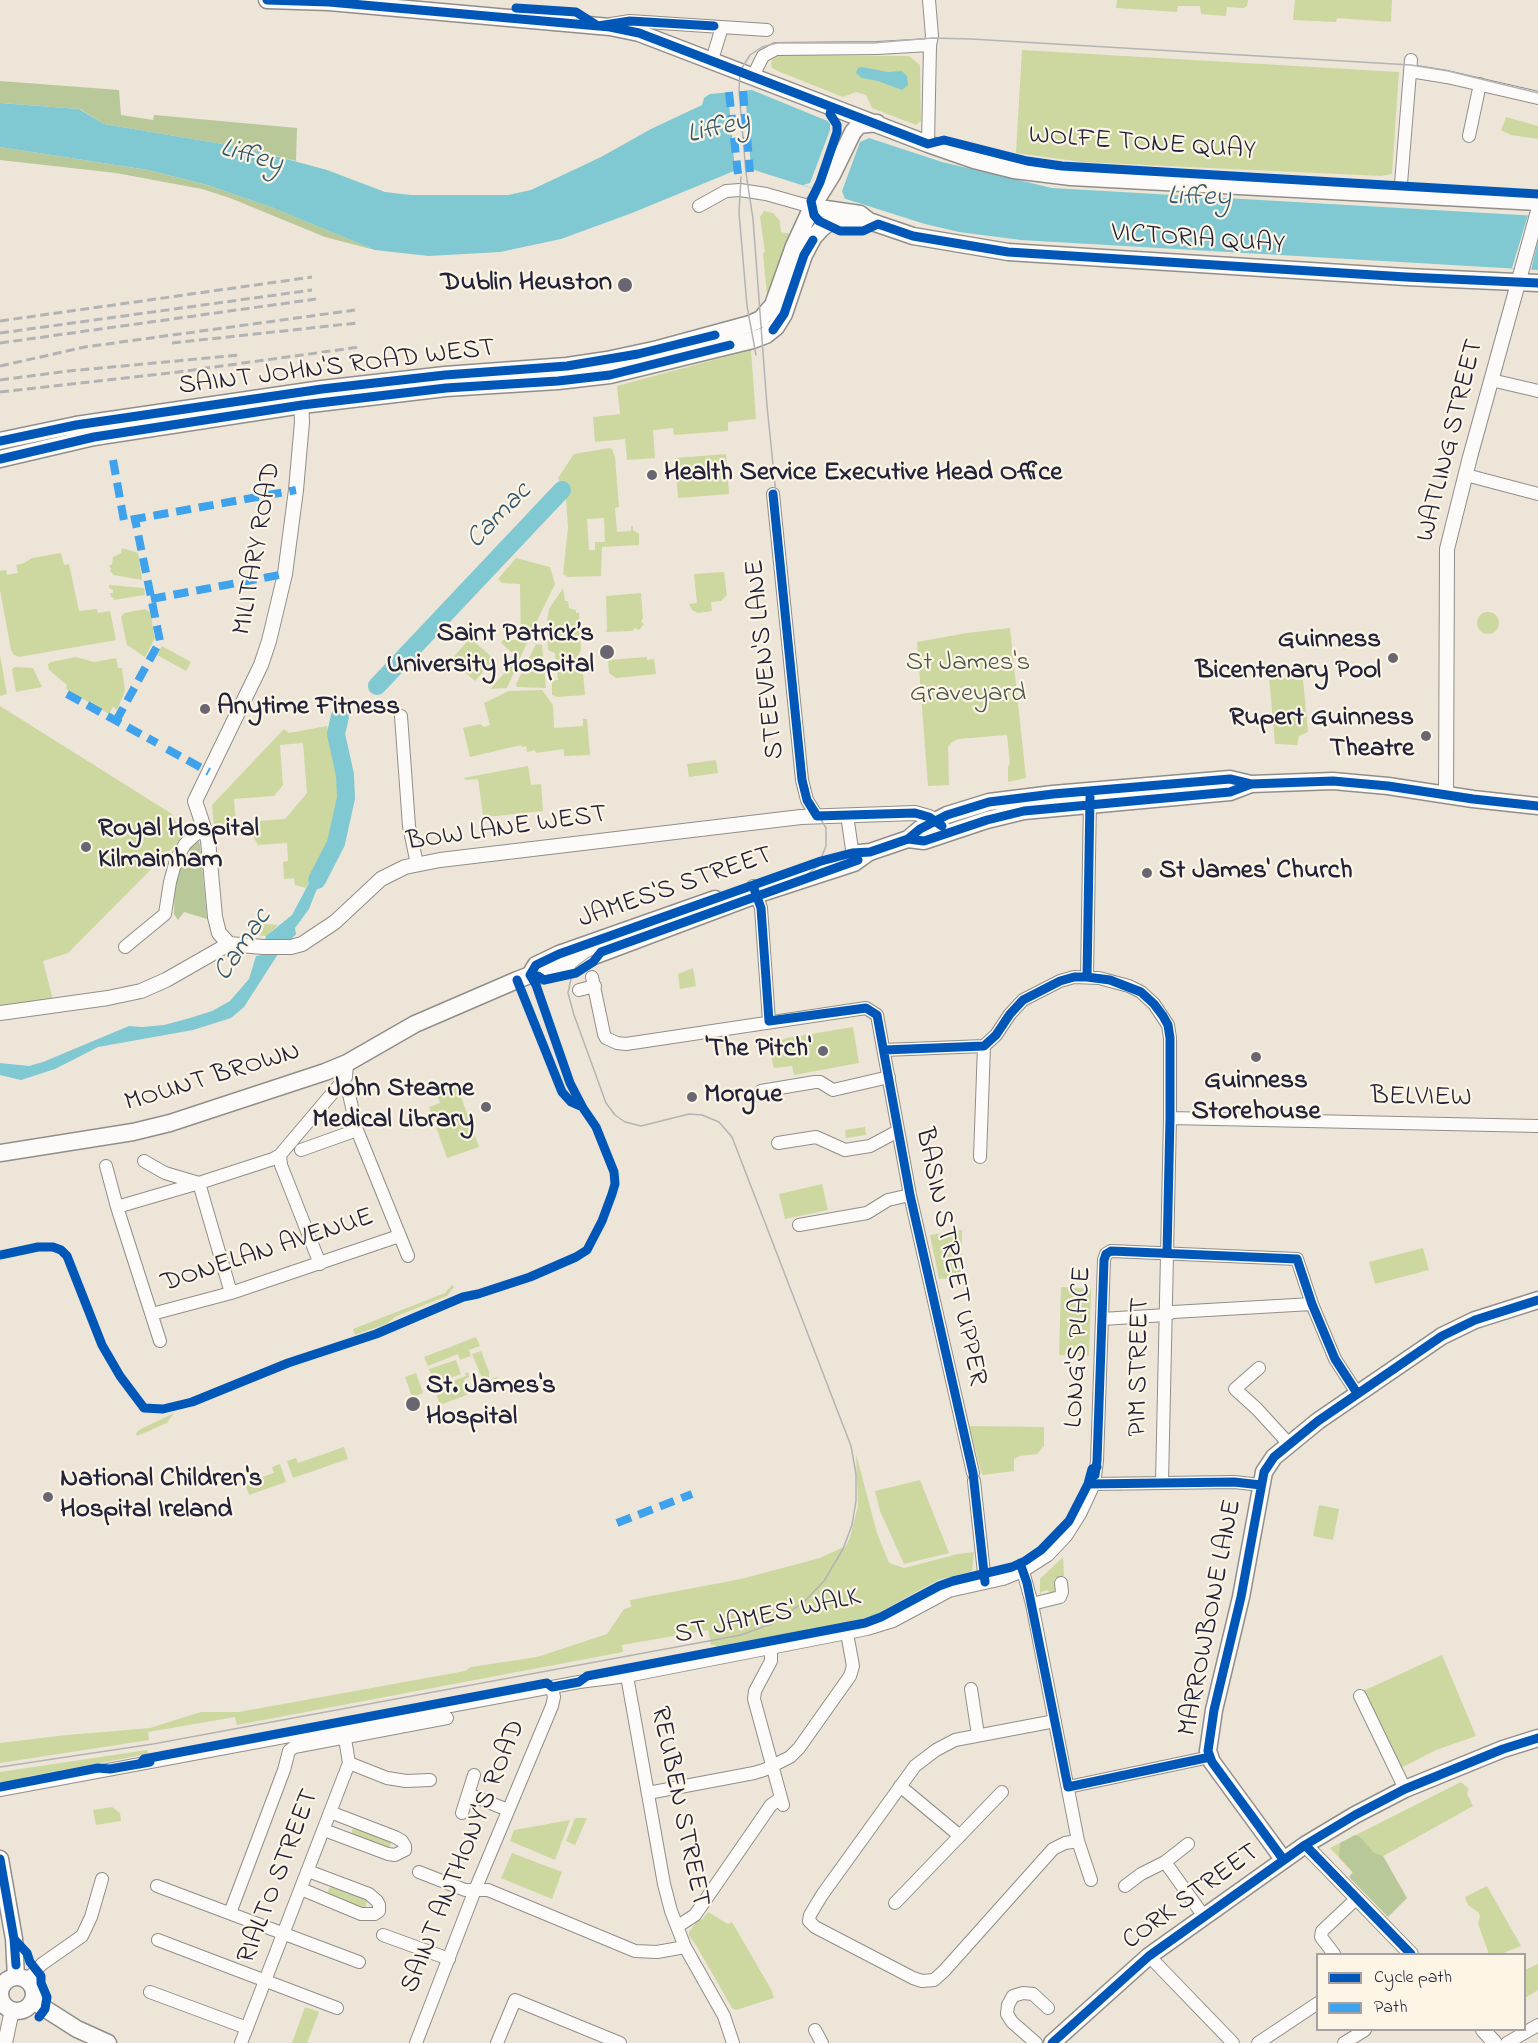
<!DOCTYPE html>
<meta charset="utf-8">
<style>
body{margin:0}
#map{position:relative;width:1538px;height:2043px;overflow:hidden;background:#ede5d8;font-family:"Indie Flower",sans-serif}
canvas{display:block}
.legend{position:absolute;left:1316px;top:1953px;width:210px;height:78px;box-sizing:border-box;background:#fcf5e5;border:2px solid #a5a1a1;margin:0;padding:8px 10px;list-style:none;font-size:18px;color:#22223b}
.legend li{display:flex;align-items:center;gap:12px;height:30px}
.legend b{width:30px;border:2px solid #a5a1a1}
</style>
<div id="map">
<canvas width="1538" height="2043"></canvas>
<ul class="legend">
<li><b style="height:8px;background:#0057b8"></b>Cycle path</li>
<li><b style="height:8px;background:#3ea2ec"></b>Path</li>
</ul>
</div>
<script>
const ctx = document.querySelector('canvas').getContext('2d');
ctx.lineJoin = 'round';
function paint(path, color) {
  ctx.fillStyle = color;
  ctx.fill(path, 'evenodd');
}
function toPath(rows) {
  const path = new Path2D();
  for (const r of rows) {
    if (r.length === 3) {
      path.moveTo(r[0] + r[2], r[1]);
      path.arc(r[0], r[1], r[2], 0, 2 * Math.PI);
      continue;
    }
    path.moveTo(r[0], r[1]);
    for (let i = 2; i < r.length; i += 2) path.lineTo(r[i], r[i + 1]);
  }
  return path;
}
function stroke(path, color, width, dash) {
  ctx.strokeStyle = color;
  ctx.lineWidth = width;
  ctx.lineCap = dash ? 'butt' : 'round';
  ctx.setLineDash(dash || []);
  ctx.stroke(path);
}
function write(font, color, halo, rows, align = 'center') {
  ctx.font = font + ' "Indie Flower",sans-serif';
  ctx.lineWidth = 4.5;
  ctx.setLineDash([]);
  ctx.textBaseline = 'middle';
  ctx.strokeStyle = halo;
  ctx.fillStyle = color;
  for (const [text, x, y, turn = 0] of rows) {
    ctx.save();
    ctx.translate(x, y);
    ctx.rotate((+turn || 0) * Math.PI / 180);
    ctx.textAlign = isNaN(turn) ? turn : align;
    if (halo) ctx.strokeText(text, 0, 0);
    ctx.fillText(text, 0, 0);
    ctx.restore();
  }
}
const green = toPath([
 [1117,0,1248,0,1247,6,1244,8,1227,7,1226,16,1201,14,1200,6,1178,6,1177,12,1116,8],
 [1295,0,1392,0,1391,22,1337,18,1336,22,1293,20],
 [1022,50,1399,72,1392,174,1381,176,1082,162,1016,153],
 [779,55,909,56,920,65,921,121,916,125,872,108,866,95,856,92,843,97,780,72,772,68,771,63,772,60],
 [1506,117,1538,126,1538,139,1511,135,1501,130],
 [764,211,773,213,780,221,781,232,790,234,767,296,763,253,765,252,760,217],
 [751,350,756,419,728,422,728,431,674,435,673,428,653,430,655,458,627,460,625,439,595,442,593,417,620,414,617,386],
 [609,448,612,449,615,457,619,507,615,508,617,532,631,531,631,526,633,526,633,530,639,534,639,545,602,547,601,576,568,577,563,574,568,527,566,500,558,478,574,454],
 [604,518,605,542,595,542,595,550,589,550,587,519],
 [726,454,729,494,678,498,675,458],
 [122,548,138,553,142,580,114,575,110,571,111,569,109,566,112,564,113,557,121,553],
 [61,553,64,565,69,564,79,611,97,609,98,613,110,611,116,640,19,657,14,655,11,650,0,590,0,571,6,570,7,575,18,573,16,565,24,563,32,558],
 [516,558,550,567,555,584,532,631,507,688,490,689,518,658,501,643,503,640,521,640,520,584,502,583,498,579],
 [724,572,727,595,721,601,711,602,712,611,698,613,692,610,689,604,697,603,694,574],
 [109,585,144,588,145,595,113,600,114,598,111,597,110,593,113,593,113,590,109,588],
 [563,588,565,601,568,601,569,608,576,610,576,613,579,613,581,650,578,656,582,662,585,695,557,697,552,695,552,681,558,680,555,653,548,650,547,621,549,609],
 [641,593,643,618,641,621,644,624,639,630,635,628,632,631,606,632,607,629,606,596],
 [145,609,150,612,155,638,145,657,127,645,121,617,124,613],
 [1488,623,11],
 [1010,628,1026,778,1008,782,1008,766,1010,764,1007,735,958,739,952,742,948,747,949,785,928,786,917,642,967,633],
 [470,638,494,659,475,681,451,660],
 [536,644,542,645,546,688,517,687,516,684],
 [162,646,191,662,186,671,157,655],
 [0,655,7,694,0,696],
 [76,657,94,662,116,658,118,668,122,668,125,691,117,710,113,707,109,714,66,689,67,685,49,670,48,664,51,662],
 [647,657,647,660,654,659,656,674,616,678,609,673,608,660],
 [15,667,33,668,42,687,16,692,12,669],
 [1269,676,1303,680,1308,732,1299,736,1297,745,1275,744],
 [542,690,553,705,554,728,583,726,583,719,587,719,590,755,564,756,564,749,536,753,535,750,527,752,526,746,522,747,521,745,470,757,463,728,480,724,484,727,490,725,484,703,509,691],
 [0,706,172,814,183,837,68,953,43,961,53,1000,0,1007],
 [327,726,337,766,340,812,332,841,306,888,295,885,294,878,284,879,283,862,288,861,287,843,258,845,254,838,253,824,258,824,258,821,285,819,307,793,303,743,280,745,283,785,274,796,234,799,236,823,229,823,229,826,214,827,212,805,284,729,289,733],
 [716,760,718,773,689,777,687,764],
 [528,766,531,785,541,784,543,811,486,817,483,815,478,779,466,780,463,778],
 [254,923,278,925,266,936,247,934],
 [693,968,696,986,680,989,678,974],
 [853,1027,859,1063,794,1075,792,1066,774,1068,769,1049,779,1041,787,1038],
 [457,1086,479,1147,447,1158,429,1107,440,1103,437,1093],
 [865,1127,866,1135,846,1138,845,1130],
 [822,1184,828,1210,785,1219,779,1194],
 [962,1230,961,1277,939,1279,930,1235],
 [1423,1248,1429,1270,1375,1284,1369,1262],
 [452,1285,454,1287,447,1296,397,1316,386,1324,355,1335,353,1329,445,1293],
 [1061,1287,1091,1289,1089,1356,1059,1355],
 [476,1337,480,1346,469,1350,471,1356,460,1360,458,1354,428,1366,424,1357],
 [481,1351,489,1372,489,1380,498,1377,496,1383,486,1388,472,1354],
 [456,1360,461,1374,434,1384,429,1369],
 [468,1372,469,1377,464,1380,469,1394,443,1404,439,1402,434,1388,466,1376,465,1373],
 [416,1373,423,1393,412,1397,405,1377],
 [174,1413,167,1423,137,1436,136,1433,139,1430],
 [969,1426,1044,1427,1044,1446,1037,1454,1020,1456,1014,1459,1014,1471,982,1475],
 [344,1447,348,1459,293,1478,287,1461,296,1458,298,1463],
 [856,1454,877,1533,889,1563,904,1568,958,1554,974,1552,972,1571,938,1580,876,1614,852,1622,716,1648,715,1645,711,1645,708,1630,622,1645,623,1652,237,1725,235,1717,148,1732,149,1740,0,1763,0,1743,67,1735,150,1728,201,1712,239,1712,465,1671,471,1667,537,1657,607,1634,624,1609,631,1607,630,1600,741,1579,820,1558,846,1546,850,1537,858,1506],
 [280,1464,286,1482,249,1495,245,1483,274,1473,272,1467],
 [920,1480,949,1553,904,1564,880,1511,875,1491],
 [1319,1505,1339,1509,1333,1540,1313,1536],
 [1063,1557,1064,1576,1054,1579,1056,1590,1054,1595,1050,1596,1048,1590,1041,1592,1040,1595,1040,1579],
 [1442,1655,1476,1736,1436,1750,1399,1769,1363,1691],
 [147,1750,148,1754,25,1777,20,1781,0,1784,0,1772],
 [1461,1782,1469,1789,1467,1794,1473,1806,1353,1873,1330,1848],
 [112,1807,120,1813,121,1821,96,1825,93,1810],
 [575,1818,587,1818,575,1845,566,1841],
 [570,1820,555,1860,510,1841,514,1830],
 [355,1826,391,1841,390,1846,388,1849,352,1835,352,1830],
 [512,1853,562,1872,552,1899,501,1878],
 [334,1886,363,1896,367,1901,366,1906,364,1909,327,1895,329,1888],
 [1487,1886,1521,1946,1501,1954,1489,1954,1478,1924,1480,1916,1479,1913,1468,1905,1465,1897],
 [708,1912,728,1924,732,1922,772,1991,774,1998,736,2010,732,2008,696,1945,689,1936,689,1932,699,1918,702,1920],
 [1538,1964,1538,1990,1525,1998,1525,1970],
 [305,2007,319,2012,307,2043,292,2043]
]);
const forest = toPath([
 [0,81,119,90,121,115,153,120,154,115,297,128,296,161,246,148,104,124,80,109,0,103],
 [0,147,148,170,207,185,271,207,375,250,325,237,230,198,202,189,116,173,0,160],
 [198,840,200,845,207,919,184,912,178,920,174,914,175,880,184,855,195,841],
 [1355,1835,1360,1837,1374,1853,1383,1856,1407,1898,1388,1917,1349,1877,1353,1872,1339,1857,1340,1843]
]);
const water = toPath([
 [862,67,888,72,902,71,907,76,908,85,902,90,878,81,862,78,856,73,858,68],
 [752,90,869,138,942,162,1052,188,1538,216,1538,270,1021,240,959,232,925,224,751,169,734,171,632,213,561,239,500,252,429,256,375,250,271,207,207,185,148,170,0,147,0,103,79,109,104,124,246,148,327,170,385,192,411,195,508,195,531,190,601,157,651,129,702,105,704,98,710,94],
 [325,853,332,868,316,891,309,909,295,928,296,934,278,954,244,1007,231,1018,193,1030,98,1047,55,1069,21,1080,0,1075,0,1063,29,1066,43,1062,129,1026,142,1027,164,1025,190,1018,212,1011,230,1001,249,979,256,956,262,955,266,936,292,915]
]);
const pier = toPath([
 [745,90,751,169,735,171,728,92],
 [827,120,869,138,860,142,842,191,845,199,803,185,810,183,830,130,830,124],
 [1528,215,1538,216,1538,241,1531,270,1512,268]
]);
const river = toPath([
 [377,686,562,490],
 [317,880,336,843,346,798,345,775,336,734,340,716]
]);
const minor = toPath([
 [611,24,630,21,767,30],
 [712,60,722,27],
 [1410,71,1447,77,1538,98],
 [753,76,763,56,776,49,877,48,930,45],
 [1469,136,1480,84],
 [928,144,930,45,932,36,929,0],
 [1400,196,1411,60],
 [699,206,726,191,740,190,766,194,812,207],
 [1491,380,1538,391],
 [1466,475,1538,494],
 [773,494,802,780,807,800,817,816],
 [401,716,409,826,417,864],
 [847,815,854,863],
 [753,886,761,908,769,1021],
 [125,947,165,914,170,882,176,860,185,844,195,835,205,828],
 [592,977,604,1034,606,1038,617,1043,626,1044,866,1008,877,1015,910,1195,973,1473],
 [1087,977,1090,798],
 [579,990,595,986],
 [984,1046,996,1035,1010,1014,1023,1000,1060,981,1074,977,1099,978,1129,986,1141,992,1154,1004,1168,1025,1170,1038,1170,1118,1162,1483],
 [884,1050,984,1046],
 [761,1091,815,1082,820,1082,833,1090,889,1077],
 [349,1094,357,1130,408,1256],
 [1170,1118,1538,1126],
 [778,1143,816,1137,845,1150,870,1146,898,1131],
 [301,1150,357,1130],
 [280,1155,281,1165,320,1264],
 [980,1157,984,1046],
 [144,1161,165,1173,199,1183,273,1159,280,1155,346,1077,347,1063],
 [106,1166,117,1207,160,1341],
 [117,1207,199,1183,231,1293],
 [799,1225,867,1213,888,1200,910,1195],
 [152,1314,231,1293,399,1236],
 [1102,1319,1166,1315,1173,1312,1312,1304],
 [1259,1368,1235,1389,1257,1409,1289,1444],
 [974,1481,985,1582],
 [1094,1484,1234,1482,1261,1485],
 [1023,1571,1032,1604,1078,1841,1091,1880],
 [1032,1604,1060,1597,1062,1592,1061,1583],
 [771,1649,771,1661,755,1691,754,1699,783,1805],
 [627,1676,664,1884,671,1911,685,1947,724,2016,733,2043],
 [971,1689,978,1735],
 [1360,1696,1405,1789],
 [1055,1721,955,1740,936,1750,915,1766,822,1895,810,1915,809,1921,815,1927,913,1978,922,1981,934,1980,944,1971,1053,1849,1065,1843,1078,1841],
 [349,1763,387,1778,406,1781,430,1780],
 [900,1786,960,1836],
 [1068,1787,1210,1757],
 [0,1790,579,1682,627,1676,867,1629,893,1621,949,1591,1003,1579,1023,1571,1048,1555,1066,1536,1080,1514,1094,1484,1097,1461,1104,1260,1106,1254,1111,1251,1297,1259,1312,1304,1335,1359,1357,1393],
 [648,1793,754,1773,764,1770,790,1757,799,1748,850,1676,853,1666,847,1633],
 [468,1794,508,1810],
 [462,1813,474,1775],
 [324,1830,388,1854,395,1855,405,1850,405,1846,402,1841,395,1837,330,1812],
 [1165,1862,1203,1915],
 [419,1872,465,1890,488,1890,635,1951,657,1952,685,1947],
 [157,1886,359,1962],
 [1125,1886,1141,1874,1165,1862,1188,1844],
 [301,1889,361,1914,375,1914,379,1911,379,1905,377,1901,369,1894,308,1871],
 [895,1903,1002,1792],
 [230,1913,284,1770,289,1751,294,1747,447,1718],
 [678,1926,695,1915,771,1805,781,1798],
 [383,1935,449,1959],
 [158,1940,337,2008],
 [1334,1954,1321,1937,1322,1931,1357,1898],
 [1149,1956,1233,2043],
 [27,1980,42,1964,82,1936,91,1917,102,1879],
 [150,1992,247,2028],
 [815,2030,822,2043],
 [241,2043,349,1763,343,1726],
 [416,2043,475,1890,552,1706,554,1697,552,1687],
 [497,2043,515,2000,620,2043],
 [1036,2043,1012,2022,1007,2014,1008,2005,1013,1996,1023,1993,1033,1994,1048,2008],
 [1258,2043,1318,2003],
 [1344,2043,1365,2030],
 [1507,2043,1538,2025]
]);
const tertiary = toPath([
 [1446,794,1447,549,1470,457,1538,211],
 [229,944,263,947,291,947,302,944,335,922,381,879,405,867,440,860,801,817,915,813,929,817,942,826],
 [229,944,219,933,215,917,208,840,195,801,261,665,269,641,285,574,296,490,302,422,301,397],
 [0,1013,108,998,141,991,166,980,229,944],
 [1305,1845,1411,1954],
 [1483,2030,1495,2043],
 [5,2043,12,2010]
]);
const secondary = toPath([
 [267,0,329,2,419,10,610,27,639,33,928,144,974,160,1014,170,1071,177,1538,202],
 [812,207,860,214,869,221,913,236,1008,252,1406,277,1538,283],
 [0,441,76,425,322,389,445,375,567,366,607,360,658,349,750,324,761,319,773,305,794,246,812,207,832,175,853,132,859,125,877,123],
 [0,459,94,437,302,405,446,388,558,381,610,375,753,340,766,335,776,327,784,314,804,255,813,238,822,228,830,222,844,219,860,223,869,221],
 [908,839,920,829,947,815,989,802,1053,794,1230,779,1251,784,1333,781,1388,786,1473,799,1538,806],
 [859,853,870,852,908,839,924,841,987,820,1024,811,1230,792,1251,784],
 [530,975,536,965,559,954,715,899],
 [0,1153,133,1132,170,1123,325,1072,347,1063,415,1024,517,980,530,975,543,975,756,895,854,863,868,853],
 [0,1859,14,1939,16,1977],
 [1283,1859,1212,1762,1208,1751,1214,1710,1241,1597,1264,1472,1274,1457,1318,1421,1442,1336,1475,1320,1538,1300],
 [17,1994,17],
 [33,2001,77,2029,108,2043],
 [1052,2043,1149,1956,1305,1845,1355,1815,1405,1789,1503,1749,1538,1738]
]);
const tram = toPath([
 [741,177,739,213,743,259,747,306,756,355],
 [0,1767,153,1744,741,1635,771,1624,804,1602,824,1581,843,1549,852,1525,856,1501,856,1474,851,1446,732,1137,719,1122,702,1115,689,1114,641,1126,625,1122,615,1115,606,1103,574,1015,568,993,572,974,576,967,589,957,800,880,818,866,826,846,826,828,809,799,806,786,767,406,753,219,746,173,739,91,740,71,750,55,762,47,777,43,873,43,932,38,971,39,1411,65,1448,71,1538,93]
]);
const rail = toPath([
 [0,321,312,277],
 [0,333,312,290],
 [0,343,316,299],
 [172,343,357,323],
 [0,366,85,347,355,310],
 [0,380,69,371,240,355],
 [0,392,178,372,360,347]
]);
const quiet = toPath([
 [743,91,750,172],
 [729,92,738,174],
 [113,460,124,521,296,490],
 [151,599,285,574],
 [67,694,157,743],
 [116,721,160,641,135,519],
 [167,749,209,772],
 [617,1523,692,1494]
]);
const cycleway = toPath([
 [267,0,329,2,419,10,610,27,639,33,928,144,944,140,1027,161,1062,166,1538,194],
 [516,8,576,12,598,26,630,21,714,26],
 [831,110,830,114,837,125,837,132,820,182,811,201,814,215,819,221,840,231,863,231,878,224,913,236,1008,252,1406,277,1538,283],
 [773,330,784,314,804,255,813,240],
 [0,441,76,425,322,389,445,375,567,366,638,354,715,335],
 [0,459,94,437,302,405,446,388,558,381,610,375,730,345],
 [773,494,802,780,807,800,817,816,915,813,929,817,942,826],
 [908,839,920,829,947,815,989,802,1053,794,1230,779,1251,784,1333,781,1388,786,1473,799,1538,806],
 [753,886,761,908,769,1021,866,1008,877,1015,910,1195,973,1473,985,1582],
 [530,975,536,965,559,954,821,861,852,853,870,852,908,839,924,841,987,820,1024,811,1230,792,1251,784],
 [530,975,538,976,544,980,576,973,593,962,601,952,858,860],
 [1087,977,1090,797],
 [517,980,562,1092,571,1102,580,1106],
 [884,1050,984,1046,996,1035,1010,1014,1023,1000,1060,981,1074,977,1087,977,1110,980,1141,992,1154,1004,1163,1016,1168,1025,1170,1038,1170,1118,1167,1253],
 [0,1255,38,1247,53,1247,61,1250,67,1256,102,1345,120,1376,144,1408,163,1409,192,1402,288,1363,376,1334,463,1297,478,1294,530,1277,576,1257,587,1250,602,1221,612,1194,615,1184,614,1172,596,1127,583,1108,570,1083,536,985,530,975],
 [1095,1475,1097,1461,1104,1260,1106,1254,1111,1251,1297,1259,1312,1304,1335,1359,1357,1393],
 [1088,1484,1234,1482,1261,1485],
 [1020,1563,1027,1583,1068,1787,1210,1757],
 [140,1764,144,1759,547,1683,552,1687,579,1682,587,1676,865,1623,881,1617,939,1586,953,1581,1012,1567,1025,1561,1041,1550,1069,1521,1088,1484,1092,1469,1097,1467],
 [0,1787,98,1768,110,1769,150,1762],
 [1305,1845,1411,1954],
 [0,1859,14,1939,16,1965],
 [1283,1859,1212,1762,1208,1751,1214,1710,1241,1597,1264,1472,1274,1457,1318,1421,1442,1336,1475,1320,1538,1300],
 [14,1939,27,1953,30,1962,41,1976,41,1983,47,1997,45,2009,39,2017],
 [1052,2043,1149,1956,1305,1845,1355,1815,1405,1789,1503,1749,1538,1738]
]);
const markers = [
 [625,285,8,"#696672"],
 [652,475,6,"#696672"],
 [607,652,8,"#696672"],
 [1393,658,6,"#696672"],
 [205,709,6,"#696672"],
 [1426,736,6,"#696672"],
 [86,847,6,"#696672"],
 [1147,873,6,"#696672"],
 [823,1051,6,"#696672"],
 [1256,1057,6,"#696672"],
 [692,1097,6,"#696672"],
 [486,1107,6,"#696672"],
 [413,1404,8,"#696672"],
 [48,1497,6,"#696672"]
];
const streetNames = [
 ["WOLFE TONE QUAY",1142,145,4],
 ["VICTORIA QUAY",1198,241,4],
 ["SAINT JOHN'S ROAD WEST",337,369,-7],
 ["WATLING STREET",1452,441,-76],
 ["MILITARY ROAD",259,549,-80],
 ["STEEVEN'S LANE",767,659,-96],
 ["BOW LANE WEST",507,830,-8],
 ["JAMES'S STREET",676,889,-19],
 ["MOUNT BROWN",213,1079,-17],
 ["BELVIEW",1421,1099,1],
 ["DONELAN AVENUE",268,1252,-18],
 ["BASIN STREET UPPER",949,1257,78],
 ["LONG'S PLACE",1080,1347,-87],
 ["PIM STREET",1141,1367,-89],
 ["ST JAMES' WALK",768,1618,-12],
 ["MARROWBONE LANE",1212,1618,-79],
 ["REUBEN STREET",678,1807,78],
 ["SAINT ANTHONY'S ROAD",465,1857,-68],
 ["RIALTO STREET",280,1877,-69],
 ["CORK STREET",1192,1898,-36]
];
const poiNames = [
 ["Dublin Heuston",612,285,"right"],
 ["Health Service Executive Head Office",664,475],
 ["Saint Patrick’s",594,636,"right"],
 ["University Hospital",594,667,"right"],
 ["Guinness",1381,642,"right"],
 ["Bicentenary Pool",1381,673,"right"],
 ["Anytime Fitness",217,709],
 ["Rupert Guinness",1414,720,"right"],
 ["Theatre",1414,751,"right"],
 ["Royal Hospital",98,831],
 ["Kilmainham",98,862],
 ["St James' Church",1159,873],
 ["'The Pitch'",811,1051,"right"],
 ["Guinness",1256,1083,"center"],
 ["Storehouse",1256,1114,"center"],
 ["John Stearne",474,1091,"right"],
 ["Medical Library",474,1122,"right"],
 ["Morgue",704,1097],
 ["St. James's",426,1388],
 ["Hospital",426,1419],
 ["National Children's",60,1481],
 ["Hospital Ireland",60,1512]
];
const parkNames = [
 ["St James's",968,665],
 ["Graveyard",968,696]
];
const waterNames = [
 ["Liffey",719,130,-13],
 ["Liffey",251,158,16],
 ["Liffey",1199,199,1],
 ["Camac",500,517,-46],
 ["Camac",244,946,-56]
];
paint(green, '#cdd8a0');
paint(forest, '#b8c898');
paint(water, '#80c8d2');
paint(pier, '#ede5d8');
stroke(river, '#80c8d2', 18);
stroke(minor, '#918e8a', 14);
stroke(tertiary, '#918e8a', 16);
stroke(secondary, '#918e8a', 19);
stroke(minor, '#fcfbf9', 12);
stroke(tertiary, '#fcfbf9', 14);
stroke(secondary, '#fcfbf9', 16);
stroke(tram, '#b4b3b4', 1.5);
stroke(rail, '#b4b3b4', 3, [9, 4.5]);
stroke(quiet, '#3ea2ec', 8, [15, 8]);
stroke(cycleway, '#0057b8', 9);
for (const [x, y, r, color] of markers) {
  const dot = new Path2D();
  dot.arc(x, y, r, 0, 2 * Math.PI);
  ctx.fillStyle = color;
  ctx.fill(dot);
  stroke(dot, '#fcf5e5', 2);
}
write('27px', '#22223b', '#fcf5e5', streetNames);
write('bold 27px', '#22223b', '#fcf5e5', poiNames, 'left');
write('27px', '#4d554c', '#fcf5e5', parkNames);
write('italic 28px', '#33586f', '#fcf5e5', waterNames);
</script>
